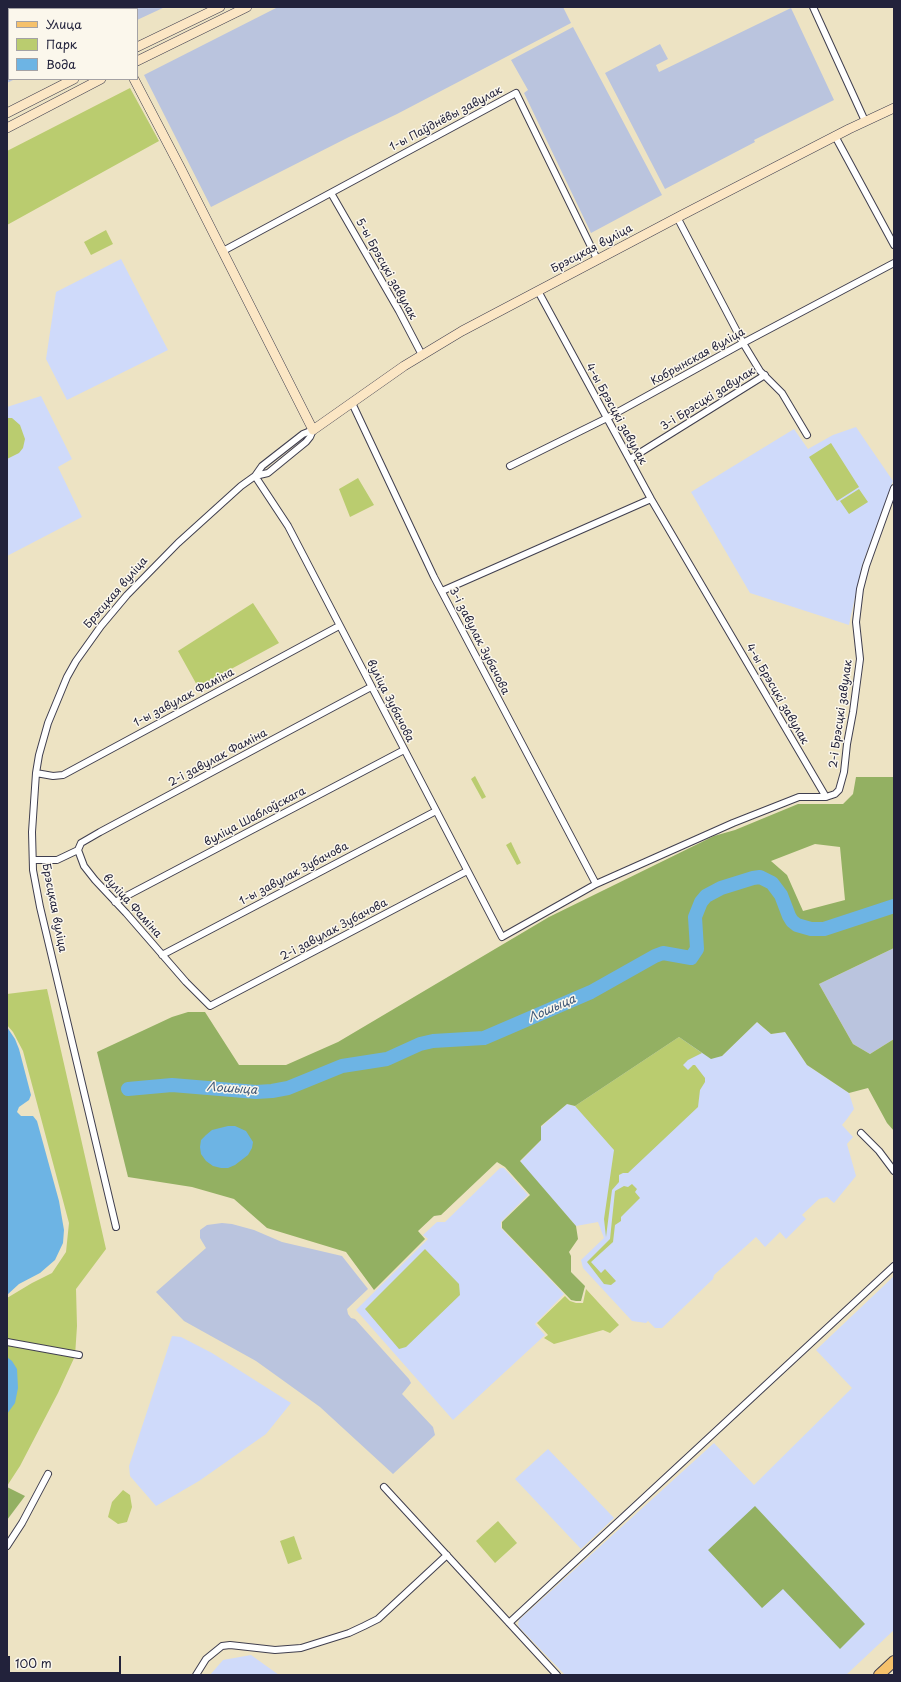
<!DOCTYPE html>
<meta charset="utf-8">
<style>
body{margin:0}
#map{position:relative;width:901px;height:1682px;overflow:hidden;background:#ede3c3;font-family:"Playpen Sans",sans-serif}
canvas{display:block}
.frame{position:absolute;inset:0;border:8px solid #22223b;pointer-events:none}
.legend{position:absolute;left:8px;top:8px;width:130px;height:72px;box-sizing:border-box;background:#fbf7ec;border:1px solid #a4a2a5;margin:0;padding:5px 7px;list-style:none;font-size:12px;color:#22223b}
.legend li{display:flex;align-items:center;gap:8px;height:20px}
.legend b{width:20px;border:1px solid #a4a2a5}
.scale{position:absolute;left:8px;top:1656px;width:113px;height:18px;box-sizing:border-box;border:2px solid #22223b;border-top:0;padding-left:5px;font-size:12px;line-height:14px;white-space:nowrap;color:#22223b;-webkit-text-stroke:3px #fbf7ec;paint-order:stroke}
</style>
<div id="map">
<canvas width="901" height="1682"></canvas>
<div class="frame"></div>
<ul class="legend">
<li><b style="height:5px;background:#f5c16b"></b>Улица</li>
<li><b style="height:11px;background:#bacc6f"></b>Парк</li>
<li><b style="height:11px;background:#6db4e4"></b>Вода</li>
</ul>
<div class="scale">100 m</div>
</div>
<script>
const ctx = document.querySelector('canvas').getContext('2d');
ctx.lineJoin = 'round';
function paint(path, color) {
  ctx.fillStyle = color;
  ctx.fill(path, 'evenodd');
}
function toPath(rows) {
  const path = new Path2D();
  for (const r of rows) {
    path.moveTo(r[0], r[1]);
    for (let i = 2; i < r.length; i += 2) path.lineTo(r[i], r[i + 1]);
  }
  return path;
}
function stroke(path, color, width, dash) {
  ctx.strokeStyle = color;
  ctx.lineWidth = width;
  ctx.lineCap = dash ? 'butt' : 'round';
  ctx.setLineDash(dash || []);
  ctx.stroke(path);
}
function write(font, color, halo, rows, align = 'center') {
  ctx.font = font + ' "Playpen Sans",sans-serif';
  ctx.lineWidth = 3;
  ctx.setLineDash([]);
  ctx.textBaseline = 'middle';
  ctx.strokeStyle = halo;
  ctx.fillStyle = color;
  for (const [text, x, y, turn = 0] of rows) {
    ctx.save();
    ctx.translate(x, y);
    ctx.rotate((+turn || 0) * Math.PI / 180);
    ctx.textAlign = isNaN(turn) ? turn : align;
    if (halo) ctx.strokeText(text, 0, 0);
    ctx.fillText(text, 0, 0);
    ctx.restore();
  }
}
const built = toPath([
 [121,259,168,350,67,400,46,359,56,292],
 [41,396,72,459,58,467,82,517,7,556,7,407],
 [856,427,893,481,862,565,849,625,750,593,691,492,794,429,808,449,833,435],
 [757,1022,771,1034,785,1032,807,1065,849,1093,854,1109,847,1119,842,1125,853,1137,847,1144,856,1176,834,1203,827,1197,819,1199,802,1215,806,1219,786,1239,780,1232,765,1247,756,1237,714,1275,713,1279,662,1328,655,1328,648,1321,646,1323,632,1321,583,1268,581,1260,604,1238,598,1222,576,1226,520,1162,541,1140,541,1127,567,1104,575,1106,679,1037,722,1056],
 [500,1168,504,1168,528,1195,501,1222,501,1228,564,1294,535,1324,545,1335,453,1420,356,1310,428,1239,423,1235,437,1222,445,1222],
 [894,1276,894,1630,846,1675,565,1675,519,1627,518,1624,519,1620,714,1443,754,1485,852,1388,816,1350],
 [172,1336,181,1337,212,1353,291,1403,266,1434,199,1481,156,1506,130,1476,129,1466],
 [548,1449,614,1518,581,1549,515,1479],
 [251,1655,279,1675,210,1675,223,1660]
]);
const industrial = toPath([
 [7,7,165,7,137,20,137,9,9,9,9,79,15,79,7,83],
 [278,7,563,7,571,23,397,114,349,137,211,207,144,75],
 [791,8,834,100,754,140,755,142,665,189,605,73,660,44,668,59,656,65,659,72],
 [573,27,662,195,591,233,524,93,528,90,511,60],
 [894,948,894,1039,870,1054,853,1044,819,984],
 [222,1223,232,1224,254,1230,282,1242,342,1256,368,1289,347,1309,348,1314,351,1318,355,1319,409,1379,411,1383,402,1394,433,1427,435,1435,393,1474,320,1407,256,1361,184,1321,156,1292,206,1248,200,1238,200,1230,207,1225]
]);
const green = toPath([
 [130,88,159,141,7,225,7,151],
 [106,230,113,244,91,255,84,242],
 [7,418,12,418,20,425,25,439,23,448,19,453,7,459],
 [831,443,859,487,837,501,809,457],
 [358,478,374,505,350,517,339,489],
 [859,489,868,502,849,514,840,501],
 [253,603,279,643,198,687,178,651],
 [475,776,486,797,482,799,471,779],
 [511,842,521,863,517,865,506,845],
 [47,989,106,1249,76,1289,77,1326,75,1356,58,1393,20,1466,7,1486,7,1298,32,1283,52,1273,66,1252,69,1223,23,1051,13,1032,7,1025,7,994],
 [679,1037,702,1053,688,1060,683,1065,688,1070,693,1065,695,1065,705,1078,705,1082,700,1090,698,1107,628,1173,623,1173,619,1175,619,1182,612,1190,606,1237,604,1219,614,1150,575,1106],
 [632,1184,637,1189,635,1192,640,1198,621,1217,621,1221,615,1225,613,1242,591,1262,601,1273,605,1269,616,1281,611,1285,604,1284,587,1262,610,1239,615,1191,624,1186,628,1187],
 [425,1249,459,1284,460,1295,406,1347,399,1349,365,1309],
 [586,1289,619,1325,610,1333,603,1330,554,1344,544,1338,548,1335,537,1323,565,1296,570,1301,576,1303,583,1303],
 [123,1490,130,1495,132,1507,127,1522,118,1524,108,1517,112,1502],
 [498,1521,517,1543,495,1563,476,1541],
 [294,1536,302,1559,288,1564,280,1541]
]);
const forest = toPath([
 [856,777,894,777,894,948,819,984,853,1044,870,1054,894,1039,894,1131,887,1123,868,1088,849,1093,807,1065,785,1032,771,1034,757,1022,722,1056,711,1059,679,1037,575,1106,567,1104,541,1126,541,1140,520,1161,576,1226,578,1239,569,1252,571,1256,571,1272,585,1286,581,1301,576,1301,571,1300,502,1228,502,1222,530,1195,505,1167,497,1162,441,1215,434,1216,418,1231,425,1239,374,1290,346,1252,267,1228,234,1199,192,1187,128,1177,97,1052,172,1017,188,1012,205,1012,239,1065,286,1065,338,1042,549,917,714,836,735,830,798,804,843,804,853,794],
 [815,844,840,847,845,900,803,911,787,875,771,861],
 [7,1487,25,1496,7,1520],
 [755,1506,865,1624,840,1649,783,1589,762,1608,708,1550]
]);
const water = toPath([
 [7,1027,15,1039,19,1049,31,1095,29,1100,19,1107,17,1112,21,1116,33,1116,37,1121,59,1201,64,1230,63,1243,55,1260,40,1273,19,1284,7,1295],
 [228,1126,235,1126,246,1131,253,1142,252,1148,248,1155,235,1165,228,1168,221,1168,213,1166,206,1161,201,1154,200,1147,201,1140,206,1135,212,1130],
 [7,1357,12,1361,17,1369,18,1388,15,1403,7,1414]
]);
const river = toPath([
 [128,1089,172,1085,256,1092,272,1091,288,1088,342,1066,387,1059,420,1044,433,1041,484,1038,591,992,655,956,663,953,691,958,697,949,695,917,701,902,706,896,721,888,753,878,760,877,772,883,781,895,789,916,792,921,797,925,811,929,824,929,894,906]
]);
const street = toPath([
 [813,7,865,121],
 [835,136,894,245],
 [331,193,399,311,422,355],
 [677,217,743,343,760,371,782,393,807,435],
 [223,251,516,93,597,259],
 [352,403,434,577,596,884],
 [630,459,765,375],
 [510,466,607,418,743,343,894,263],
 [255,476,288,526,502,937,596,884,733,823,799,797,826,797,651,499,538,291],
 [255,476,268,473,306,442,310,437,313,430],
 [442,591,651,499],
 [36,773,53,776,63,775,339,626],
 [826,797,835,794,839,790,844,772,847,744,853,712,860,659,856,622,860,589,866,566,894,488],
 [78,850,81,843,100,832,371,687],
 [33,860,57,860,78,850,84,866,95,880,126,913,186,982,210,1006,467,871],
 [115,902,404,750],
 [162,955,436,811],
 [861,1133,879,1151,894,1171],
 [116,1227,40,907,33,870,32,832,36,773,39,755,48,723,67,677,76,661,101,626,127,595,178,543,241,486,255,476,262,466,303,434,313,430],
 [7,1342,79,1355],
 [384,1487,557,1675],
 [7,1546,22,1523,48,1474],
 [509,1623,894,1266],
 [196,1675,206,1659,222,1646,230,1645,275,1650,301,1648,349,1633,364,1626,378,1619,447,1555]
]);
const secondary = toPath([
 [137,47,220,7],
 [137,61,247,7],
 [134,79,180,167,313,430,404,366,462,331,684,214,849,129,894,108],
 [7,113,74,79],
 [7,128,101,79]
]);
const primary = toPath([
 [879,1675,894,1661]
]);
const streetNames = [
 ["1-ы Паўднёвы завулак",446,119,-28],
 ["Брэсцкая вуліца",592,249,-28],
 ["5-ы Брэсцкі завулак",386,269,61],
 ["Кобрынская вуліца",698,357,-29],
 ["3-і Брэсцкі завулак",708,399,-32],
 ["4-ы Брэсцкі завулак",616,414,61],
 ["Брэсцкая вуліца",116,593,-49],
 ["3-і завулак Зубачова",479,641,63],
 ["4-ы Брэсцкі завулак",777,694,60],
 ["1-ы завулак Фаміна",184,698,-28],
 ["вуліца Зубачова",390,701,63],
 ["2-і Брэсцкі завулак",841,714,-82],
 ["2-і завулак Фаміна",218,758,-28],
 ["вуліца Шаблоўскага",255,817,-28],
 ["1-ы завулак Зубачова",294,874,-28],
 ["вуліца Фаміна",132,906,48],
 ["Брэсцкая вуліца",54,908,79],
 ["2-і завулак Зубачова",334,930,-28]
];
const waterNames = [
 ["Лошыца",552,1009,-24],
 ["Лошыца",232,1089,4]
];
paint(built, '#cfdafa');
paint(industrial, '#bac4de');
paint(green, '#bacc6f');
paint(forest, '#93b062');
paint(water, '#6db4e4');
stroke(river, '#6db4e4', 14);
stroke(street, '#403f4f', 8);
stroke(secondary, '#403f4f', 10);
stroke(primary, '#403f4f', 12);
stroke(street, '#fff', 6);
stroke(secondary, '#fbe6c4', 9);
stroke(primary, '#f5c16b', 10);
write('11px', '#22223b', '#fbf7ec', streetNames);
write('italic 12px', '#3c5576', '#fbf7ec', waterNames);
</script>
